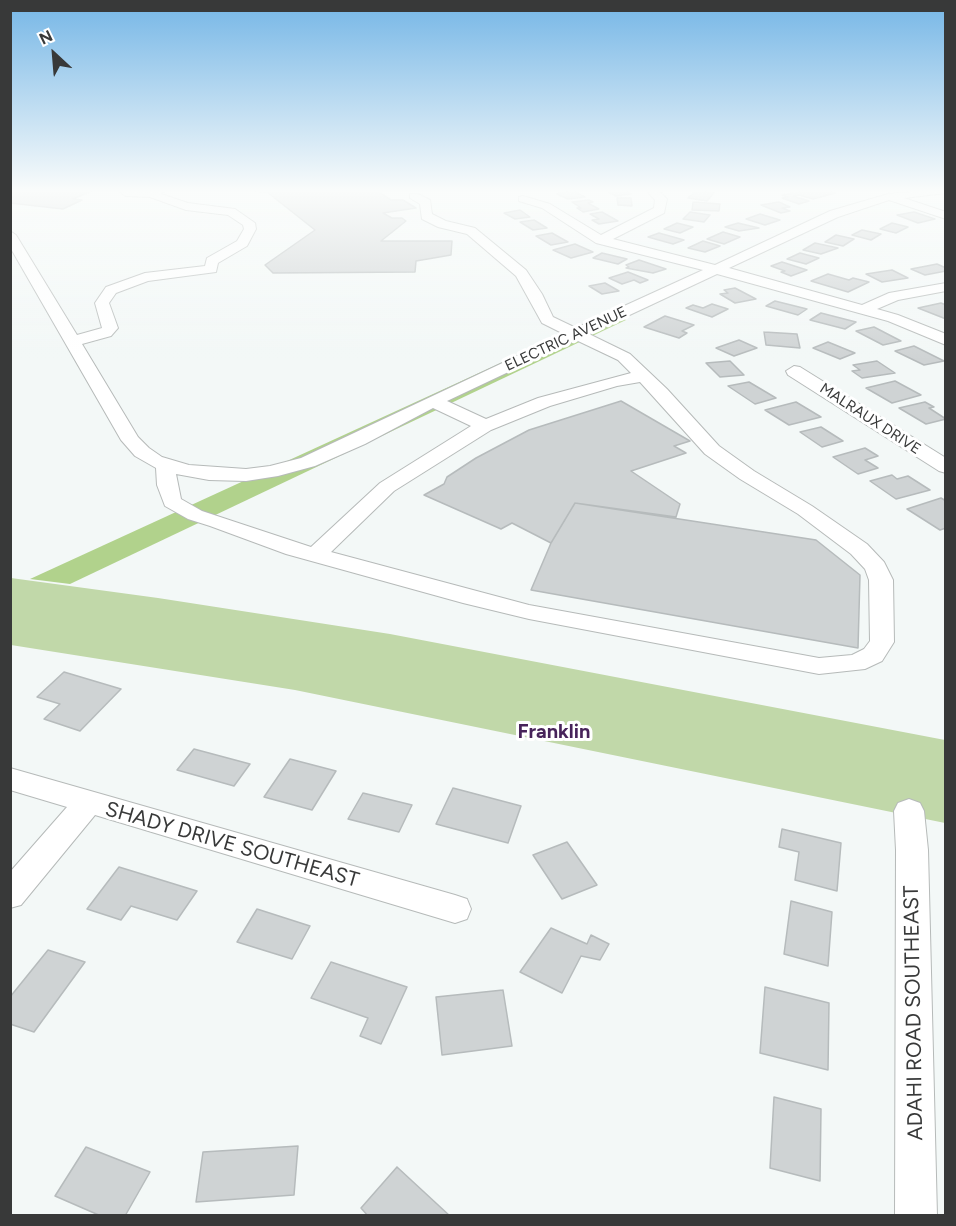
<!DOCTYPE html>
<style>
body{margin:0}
#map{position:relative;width:956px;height:1226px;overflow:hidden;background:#f3f8f7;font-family:Figtree,sans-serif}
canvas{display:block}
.frame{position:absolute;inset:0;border:12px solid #383939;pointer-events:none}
.north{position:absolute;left:24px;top:24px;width:60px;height:60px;-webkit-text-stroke:4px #fff;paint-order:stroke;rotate:334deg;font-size:16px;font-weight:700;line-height:24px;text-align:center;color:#383939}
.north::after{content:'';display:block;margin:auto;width:21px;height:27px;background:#383939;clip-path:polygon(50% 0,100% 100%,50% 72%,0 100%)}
</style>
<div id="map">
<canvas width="956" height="1226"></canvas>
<div class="frame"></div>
<div class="north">N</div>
</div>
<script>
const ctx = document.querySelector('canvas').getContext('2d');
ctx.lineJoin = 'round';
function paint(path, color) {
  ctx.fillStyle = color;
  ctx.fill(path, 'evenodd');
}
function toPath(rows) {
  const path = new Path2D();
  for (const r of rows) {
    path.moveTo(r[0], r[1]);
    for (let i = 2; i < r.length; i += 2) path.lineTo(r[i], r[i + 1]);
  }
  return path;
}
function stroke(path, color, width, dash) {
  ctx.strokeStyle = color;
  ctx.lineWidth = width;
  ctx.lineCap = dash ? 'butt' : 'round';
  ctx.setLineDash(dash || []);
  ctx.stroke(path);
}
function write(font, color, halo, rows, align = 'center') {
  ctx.font = font + ' Figtree,sans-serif';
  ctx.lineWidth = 6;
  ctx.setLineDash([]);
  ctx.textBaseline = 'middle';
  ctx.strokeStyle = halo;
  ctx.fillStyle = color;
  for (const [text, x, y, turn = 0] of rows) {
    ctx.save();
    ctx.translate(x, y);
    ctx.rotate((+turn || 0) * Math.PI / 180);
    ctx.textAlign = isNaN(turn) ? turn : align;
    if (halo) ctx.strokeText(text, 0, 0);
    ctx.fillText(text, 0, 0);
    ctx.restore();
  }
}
const green = toPath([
 [11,578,158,598,390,634,945,740,945,823,295,690,11,645]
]);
const forest = toPath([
 [614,311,626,320,70,584,30,579]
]);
const building = toPath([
 [10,189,96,189,73,199,82,200,63,209,10,203,10,189],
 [234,189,374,189,391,200,403,200,416,208,383,213,392,218,402,218,406,221,381,241,452,241,451,255,416,261,415,272,273,273,265,265,315,230,267,192,234,189],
 [603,189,621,189,631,194,616,196,603,189],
 [820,189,835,193,813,199,799,195,793,196,809,201,799,204,782,198,788,197,782,195,820,189],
 [573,191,585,197,568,199,557,194,573,191],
 [696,191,714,193,707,201,688,198,696,191],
 [617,198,631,198,632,206,618,205,617,198],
 [589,200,593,202,588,203,599,209,583,212,577,208,581,208,572,202,589,200],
 [693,202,720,204,719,211,692,210,693,202],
 [779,202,790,207,782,208,790,211,781,213,761,205,779,202],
 [520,210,530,217,515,219,504,213,520,210],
 [602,212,618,221,599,224,592,220,599,219,590,214,602,212],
 [690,212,710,215,704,222,683,219,690,212],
 [914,212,935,219,918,223,897,215,914,212],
 [760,214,780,220,765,225,746,219,760,214],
 [534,220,547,228,533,230,520,222,534,220],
 [677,223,693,227,680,233,664,229,677,223],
 [738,223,759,228,739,231,725,227,738,223],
 [892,223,908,227,896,233,880,229,892,223],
 [862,230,881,234,871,240,852,235,862,230],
 [723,232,740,237,724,244,707,239,723,232],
 [552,233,568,242,551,245,536,236,552,233],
 [659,233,684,240,673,244,648,237,659,233],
 [836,235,854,239,843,246,825,242,836,235],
 [703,241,720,246,705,252,688,248,703,241],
 [815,243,838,248,821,254,803,250,815,243],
 [575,244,593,252,571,258,553,250,575,244],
 [602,253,627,259,618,264,593,258,602,253],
 [800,253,819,258,806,264,787,259,800,253],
 [639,260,666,269,653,273,626,268,629,267,626,265,639,260],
 [782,262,807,270,791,276,781,272,785,271,771,266,782,262],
 [937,264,946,268,946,271,925,275,911,269,937,264],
 [892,270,908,278,882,282,866,274,892,270],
 [628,272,648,280,640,283,634,280,622,284,609,278,628,272],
 [828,274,849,280,853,278,869,282,848,292,811,281,828,274],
 [605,283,619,291,602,294,589,286,605,283],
 [735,288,756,299,735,303,720,294,728,293,724,290,735,288],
 [775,301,807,309,798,315,766,306,775,301],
 [941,303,946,305,946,319,918,308,941,303],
 [712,304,728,309,712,317,686,308,693,305,703,308,712,304],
 [821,313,856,322,845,329,810,320,821,313],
 [665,316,694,325,682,331,687,333,679,338,644,327,665,316],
 [874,327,901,341,883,345,856,331,874,327],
 [764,332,797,334,800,348,766,345,764,332],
 [739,340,757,348,734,356,716,348,739,340],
 [828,342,855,353,840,359,813,348,828,342],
 [914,346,944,361,924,365,895,351,914,346],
 [730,361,744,375,720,377,706,363,730,361],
 [877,361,895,373,862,378,852,371,860,370,853,365,877,361],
 [895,381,921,395,892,403,866,388,895,381],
 [749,382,776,398,755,404,728,386,749,382],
 [621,401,690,441,674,446,686,453,631,471,680,504,676,517,575,503,551,543,512,523,501,529,424,495,444,484,447,477,476,458,529,430,621,401],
 [796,402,821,417,789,425,765,410,796,402],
 [925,402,934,407,929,408,946,419,926,424,899,408,925,402],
 [821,427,843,441,822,447,800,432,821,427],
 [865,448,878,456,865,460,878,468,858,474,833,457,865,448],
 [892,475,897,479,908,476,930,490,896,499,870,481,892,475],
 [941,498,946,501,946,528,940,530,907,509,941,498],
 [575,503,816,540,860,575,858,648,531,590,551,543,575,503],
 [64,672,121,689,80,731,44,719,60,704,37,697,64,672],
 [194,749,250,764,234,786,177,770,194,749],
 [290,759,336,771,312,810,264,797,290,759],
 [453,788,521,806,508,843,436,824,453,788],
 [363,793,412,805,399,832,348,819,363,793],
 [782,829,841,843,837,891,795,880,799,852,779,847,782,829],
 [567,842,597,885,562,899,533,855,567,842],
 [119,867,197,891,177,920,131,906,121,920,87,909,119,867],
 [791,901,832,912,828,966,784,954,791,901],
 [257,909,310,926,292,959,237,942,257,909],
 [551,928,587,944,591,935,609,944,600,960,581,956,562,993,520,972,551,928],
 [48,950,85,962,34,1032,10,1024,10,997,48,950],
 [331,962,407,987,381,1044,360,1036,368,1018,311,998,331,962],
 [765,987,829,1003,828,1070,760,1053,765,987],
 [503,990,512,1046,442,1055,436,997,503,990],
 [774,1097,821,1109,820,1181,770,1168,774,1097],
 [298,1146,294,1195,196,1202,203,1152,298,1146],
 [86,1147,150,1172,125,1216,101,1216,55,1196,86,1147],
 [397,1167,450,1216,368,1216,361,1208,397,1167]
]);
const minor = toPath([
 [122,189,133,189,132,191,136,192,166,189,161,194,188,203,235,209,255,223,256,229,247,246,218,263,216,272,148,281,116,293,109,303,118,328,111,336,82,344,138,437,149,448,162,457,189,465,246,469,270,466,301,458,564,334,542,323,516,276,467,234,438,227,422,219,420,204,410,198,410,194,418,194,430,200,432,214,446,221,475,228,526,270,542,294,553,317,576,328,703,270,596,243,542,208,519,201,519,197,523,196,550,204,601,235,654,208,655,200,645,189,657,189,667,199,664,213,613,239,715,265,830,211,888,194,946,189,946,193,904,198,946,212,946,219,889,200,838,217,729,268,862,305,889,293,946,283,946,291,898,300,877,309,898,315,946,334,946,345,888,321,717,274,589,334,630,354,667,389,719,446,754,471,812,506,867,544,884,562,893,580,894,642,882,661,865,669,819,674,529,619,463,603,286,554,210,526,188,519,165,506,157,485,156,468,135,456,121,440,10,247,10,231,16,235,77,335,102,328,95,303,106,287,145,273,205,266,207,258,237,241,244,229,243,225,228,215,186,210,150,197,126,196,119,192,122,189],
 [576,340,618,360,631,373,538,398,486,419,447,401,576,340],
 [640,382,705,454,740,479,798,514,851,554,865,569,869,580,870,641,864,649,852,655,819,658,529,605,331,552,394,491,491,430,550,406,617,386,640,382],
 [433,408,471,426,380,483,311,547,202,511,181,499,176,474,209,480,246,481,278,476,315,466,365,444,433,408],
 [794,366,800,367,946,458,946,473,939,471,788,375,786,371,794,366],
 [10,768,455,895,467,899,471,909,467,919,455,923,95,815,21,905,10,908,10,872,67,807,10,790,10,768],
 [909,799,920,803,924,811,928,850,937,1216,895,1216,896,850,894,811,898,803,909,799]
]);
const farStreetnames = [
 ["ELECTRIC AVENUE",566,339,-25],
 ["MALRAUX DRIVE",870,419,33]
];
const neighbourhoodNames = [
 ["Franklin",554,732]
];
const nearStreetnames = [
 ["SHADY DRIVE SOUTHEAST",232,845,16],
 ["ADAHI ROAD SOUTHEAST",914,1013,-91]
];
paint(green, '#c1d8a9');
paint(forest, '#b1d28c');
paint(building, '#cfd3d4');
stroke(building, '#b6bbbc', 1.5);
stroke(minor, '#b6bab9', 2);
paint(minor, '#fff');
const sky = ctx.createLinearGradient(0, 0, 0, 360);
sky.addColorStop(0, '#75b6e6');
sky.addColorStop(0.53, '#fafcfb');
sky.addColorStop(1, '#fafcfb00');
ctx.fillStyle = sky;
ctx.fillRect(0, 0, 956, 360);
write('15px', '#383939', '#fff', farStreetnames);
write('bold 20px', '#47235a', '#fff', neighbourhoodNames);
write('21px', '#383939', '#fff', nearStreetnames);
</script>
